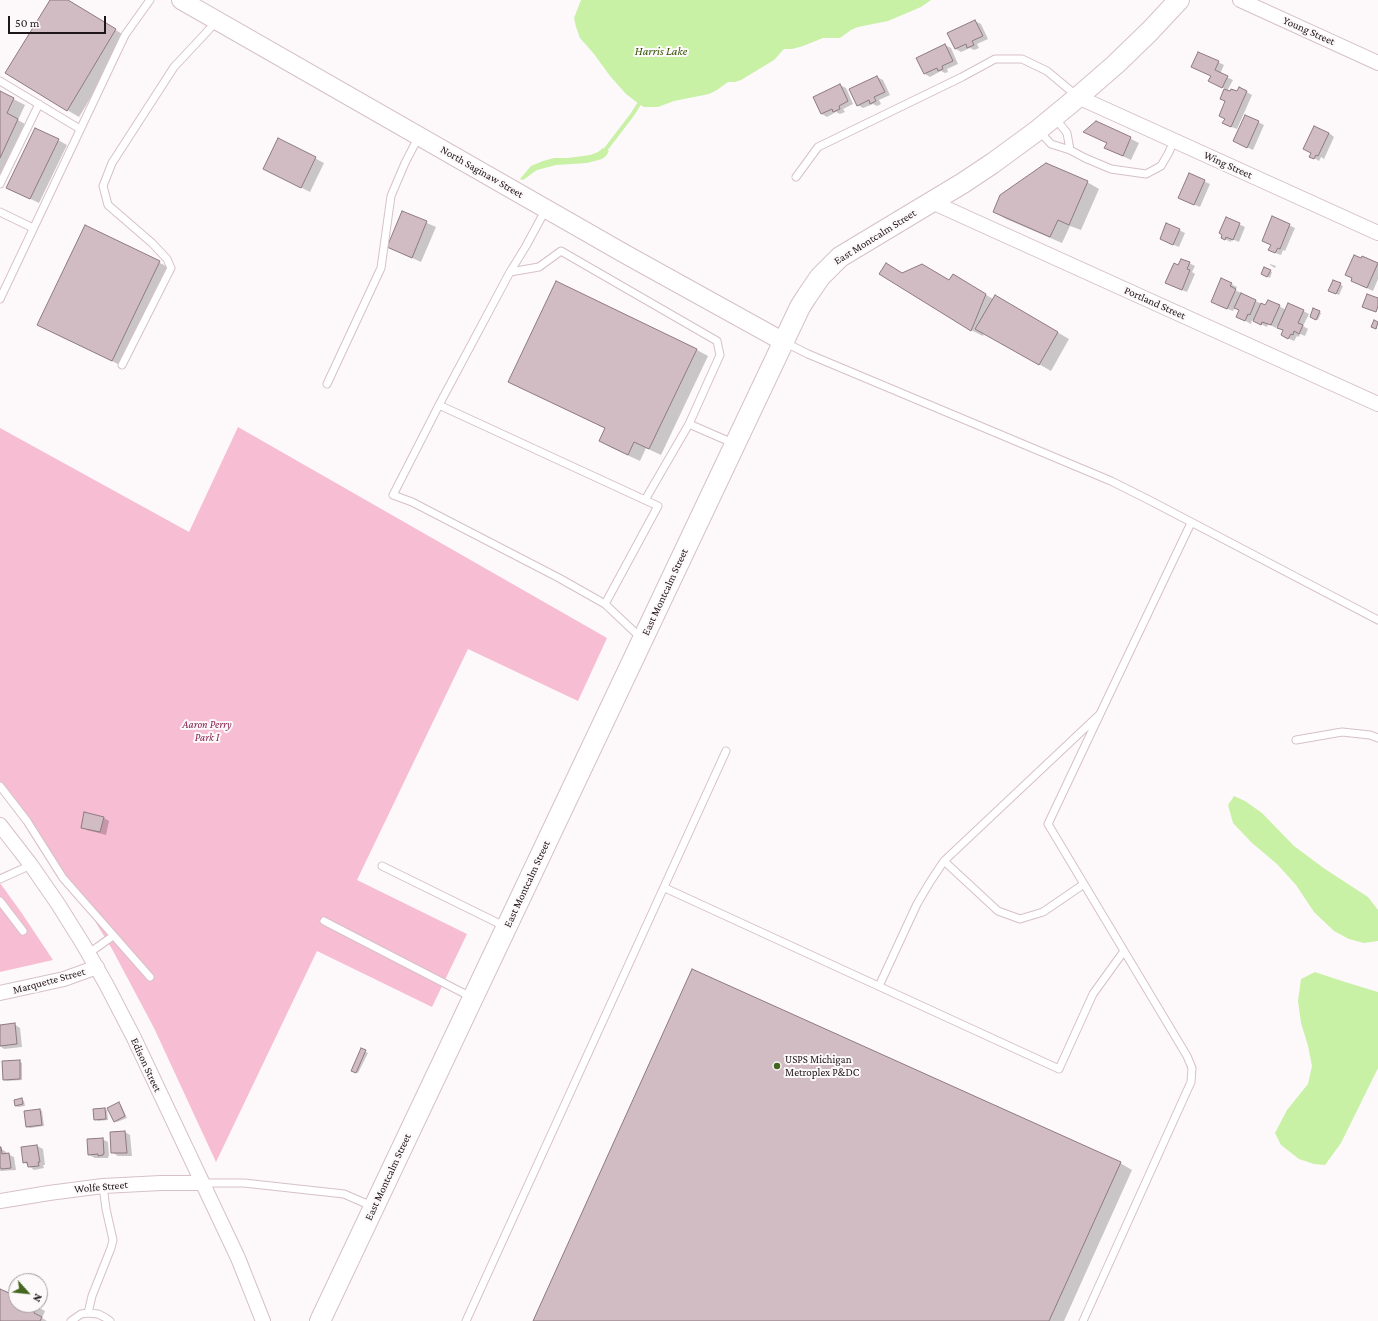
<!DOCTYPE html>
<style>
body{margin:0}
#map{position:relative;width:1378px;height:1321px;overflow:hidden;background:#fdf8fa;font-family:"Crimson Pro",serif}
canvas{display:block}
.north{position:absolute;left:8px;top:1273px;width:40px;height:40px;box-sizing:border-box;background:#fdf8fa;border:1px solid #a49ea0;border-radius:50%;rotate:117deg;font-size:11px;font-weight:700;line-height:16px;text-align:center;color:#1e1619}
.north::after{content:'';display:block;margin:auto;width:14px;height:18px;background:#44671f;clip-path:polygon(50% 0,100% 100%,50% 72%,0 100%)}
.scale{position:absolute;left:8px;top:16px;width:98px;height:18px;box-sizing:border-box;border:2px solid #1e1619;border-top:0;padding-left:5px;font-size:12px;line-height:14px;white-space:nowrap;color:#1e1619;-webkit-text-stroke:3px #fdf8fa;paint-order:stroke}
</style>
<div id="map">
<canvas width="1378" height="1321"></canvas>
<div class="north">N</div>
<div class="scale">50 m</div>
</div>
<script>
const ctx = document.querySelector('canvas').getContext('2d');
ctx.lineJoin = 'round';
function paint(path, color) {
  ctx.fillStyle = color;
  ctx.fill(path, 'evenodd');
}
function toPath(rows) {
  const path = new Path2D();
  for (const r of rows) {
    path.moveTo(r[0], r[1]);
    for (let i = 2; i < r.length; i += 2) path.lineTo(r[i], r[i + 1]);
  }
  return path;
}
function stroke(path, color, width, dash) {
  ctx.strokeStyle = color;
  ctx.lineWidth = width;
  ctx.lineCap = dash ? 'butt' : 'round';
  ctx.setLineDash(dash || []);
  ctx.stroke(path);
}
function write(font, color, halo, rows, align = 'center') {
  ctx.font = font + ' "Crimson Pro",serif';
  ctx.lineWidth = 4;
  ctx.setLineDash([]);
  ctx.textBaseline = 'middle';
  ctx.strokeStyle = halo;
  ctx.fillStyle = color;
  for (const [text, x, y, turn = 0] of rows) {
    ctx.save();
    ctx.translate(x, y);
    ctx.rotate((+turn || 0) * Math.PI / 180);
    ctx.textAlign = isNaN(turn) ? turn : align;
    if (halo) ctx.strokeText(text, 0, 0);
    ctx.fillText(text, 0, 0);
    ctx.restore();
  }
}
const green = toPath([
 [238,427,607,638,578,701,468,649,357,880,467,934,432,1007,317,951,216,1162,154,1028,112,949,82,900,58,865,0,791,0,428,189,532],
 [0,883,21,912,53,960,0,972]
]);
const water = toPath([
 [581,0,931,0,921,7,888,21,858,27,851,30,840,38,823,38,803,46,792,49,784,49,774,60,741,80,735,82,728,82,717,90,709,94,674,101,658,107,644,107,639,104,626,94,610,76,594,54,580,38,576,27,574,18],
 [603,148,609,151,606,156,602,159,587,163,556,165,537,170,523,180,520,179,531,166,543,161,554,158,568,158,590,155,598,152],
 [1234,796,1245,801,1262,813,1294,846,1325,869,1368,897,1378,910,1378,941,1364,943,1349,939,1334,931,1314,912,1296,885,1277,864,1252,843,1233,823,1228,805],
 [1315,972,1345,982,1378,992,1378,1068,1341,1143,1325,1165,1314,1164,1299,1159,1281,1145,1275,1133,1287,1110,1308,1084,1312,1066,1308,1046,1301,1023,1298,1001,1301,979]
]);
const shadow = toPath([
 [51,0,67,0,127,37,79,117,67,110],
 [975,21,981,24,988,39,977,44,979,48,974,50,970,48,961,52,956,49],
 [945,45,951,48,958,64,947,69,948,72,945,73,941,71,930,77,925,74],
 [1218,62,1224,65,1220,74,1233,80,1227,91,1237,93,1239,88,1252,95,1237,129,1229,126,1226,119,1226,101,1221,98,1225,89,1209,81],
 [877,77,883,80,890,95,879,100,881,104,877,106,873,104,863,108,858,105],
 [840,85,846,88,853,104,843,109,845,112,840,114,836,112,827,117,822,114],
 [0,92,25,105,18,120,30,127,0,187],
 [1246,116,1264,125,1253,150,1240,144],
 [1097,122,1139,143,1131,160,1105,148,1107,143,1085,132],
 [1329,133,1334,137,1324,159,1321,157,1319,161,1311,156],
 [278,139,324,163,310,192,272,173],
 [58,140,67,145,39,203,16,192],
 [1190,175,1210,184,1200,207,1185,201],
 [1087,182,1099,189,1081,230,1070,226,1062,243,1006,219,994,212],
 [402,212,436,227,421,262,388,247],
 [1226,218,1245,227,1239,242,1232,239,1231,242,1222,238],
 [1273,218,1295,228,1285,251,1283,250,1281,255,1275,253,1272,245],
 [86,226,172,269,124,367,50,331],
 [1179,230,1185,233,1179,247,1166,242],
 [1363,257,1378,264,1378,279,1373,291,1352,281],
 [1189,263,1195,266,1192,272,1195,274,1187,292,1172,286,1179,266],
 [1270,264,1276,266,1275,268,1270,265],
 [1270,271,1272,272,1270,278,1262,274],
 [903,274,949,281,965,282,993,299,995,296,1069,339,1051,371,984,333,983,336,971,330],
 [1333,281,1343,286,1339,295,1332,292],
 [557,283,697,350,708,356,661,455,646,448,640,461,612,448,600,441,606,429,510,382],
 [1231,284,1237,287,1235,290,1241,293,1241,294,1266,306,1279,306,1286,310,1303,311,1309,314,1303,326,1308,329,1305,336,1300,334,1299,337,1297,336,1294,341,1287,338,1284,330,1277,326,1276,328,1268,324,1267,327,1252,320,1251,324,1238,317,1240,310,1235,307,1233,311,1217,305],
 [1314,309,1321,313,1318,320,1311,316],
 [104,818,109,821,106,835,87,830,82,827],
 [14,1024,20,1028,22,1047,4,1049,0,1046,0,1026],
 [362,1050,368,1053,358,1073,352,1070],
 [19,1061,22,1063,22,1080,7,1081,4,1080],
 [21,1099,24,1101,25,1106,18,1107,16,1106,15,1101],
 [119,1103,121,1105,127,1118,117,1122,115,1121],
 [105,1109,107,1110,108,1120,98,1121,95,1119],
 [40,1110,42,1111,44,1126,30,1128,27,1127],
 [125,1132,130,1135,132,1156,118,1156,112,1152],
 [102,1139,108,1142,109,1156,108,1157,108,1158,95,1158,89,1155],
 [37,1146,43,1149,45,1165,43,1165,44,1168,34,1170,24,1162],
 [0,1148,6,1152,7,1154,14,1157,16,1170,0,1171],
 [1120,1163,1132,1170,1064,1321,534,1321],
 [0,1292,16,1297,16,1305,34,1305,45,1311,42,1318,47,1321,0,1321]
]);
const stream = toPath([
 [606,149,632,115,639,104]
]);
const building = toPath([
 [50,0,68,0,116,29,67,111,5,73,50,0],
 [975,20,983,36,972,41,974,45,967,48,966,44,955,49,947,33,975,20],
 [945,44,953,61,942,66,943,69,938,71,937,68,924,74,916,58,945,44],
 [1198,52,1219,61,1215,70,1228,76,1222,88,1208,81,1211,76,1191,67,1198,52],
 [877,76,885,92,874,97,876,101,870,104,869,100,857,106,849,89,877,76],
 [840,84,848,101,839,106,840,109,833,112,832,109,821,114,813,97,840,84],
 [1239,87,1247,91,1231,127,1222,123,1225,119,1219,116,1225,101,1220,99,1224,89,1230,91,1231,89,1237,91,1239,87],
 [0,91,14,98,7,113,18,119,0,158,0,91],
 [1245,115,1259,121,1247,148,1233,141,1245,115],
 [1096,121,1131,137,1123,156,1104,148,1107,143,1083,132,1096,121],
 [1314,126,1329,133,1318,156,1316,155,1314,159,1309,157,1311,153,1303,149,1314,126],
 [35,128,59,139,30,199,6,188,35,128],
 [278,138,316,157,301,188,263,169,278,138],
 [1046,163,1088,181,1069,225,1058,220,1050,237,993,212,1000,195,1046,163],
 [1189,173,1205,180,1194,205,1178,198,1189,173],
 [402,211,427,221,412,258,387,247,402,211],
 [1272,216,1290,224,1280,249,1278,248,1275,253,1268,250,1271,245,1262,241,1272,216],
 [1226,217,1240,223,1233,240,1226,237,1225,240,1221,238,1222,235,1219,233,1226,217],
 [1166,223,1180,229,1173,245,1160,239,1166,223],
 [85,225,160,261,112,361,37,325,85,225],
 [1354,255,1361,258,1362,256,1378,263,1367,288,1351,281,1352,278,1345,275,1354,255],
 [1181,259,1190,262,1187,269,1190,270,1182,290,1165,283,1174,263,1178,265,1181,259],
 [886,263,902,273,922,264,949,280,953,274,986,294,971,331,879,274,886,263],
 [1264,267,1271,270,1267,277,1261,274,1264,267],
 [1221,278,1232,283,1230,286,1236,289,1227,309,1211,302,1221,278],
 [1333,280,1341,283,1336,294,1328,291,1333,280],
 [556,281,697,349,649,449,634,442,628,455,599,441,605,428,508,382,556,281],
 [1241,293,1256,300,1250,315,1248,314,1245,321,1236,317,1239,310,1234,308,1241,293],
 [1367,294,1378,298,1378,306,1376,312,1362,307,1367,294],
 [995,295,1058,332,1039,365,975,329,995,295],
 [1268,300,1280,305,1271,325,1262,322,1261,325,1253,321,1261,303,1265,305,1268,300],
 [1288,303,1304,310,1298,323,1303,325,1299,334,1294,331,1293,335,1291,334,1288,339,1281,335,1283,330,1277,328,1288,303],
 [1313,308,1320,311,1316,320,1310,317,1313,308],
 [1374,320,1378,322,1376,329,1371,327,1374,320],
 [84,812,104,817,100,832,81,828,84,812],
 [692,969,1121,1162,1049,1321,533,1321,692,969],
 [15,1023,17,1044,0,1046,0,1025,15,1023],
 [361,1048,366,1050,356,1073,351,1071,361,1048],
 [20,1060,20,1079,3,1080,2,1061,20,1060],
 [22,1098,23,1104,15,1106,14,1100,22,1098],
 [119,1102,125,1116,114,1122,107,1108,119,1102],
 [105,1108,106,1119,94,1120,93,1109,105,1108],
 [40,1109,42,1125,26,1127,24,1111,40,1109],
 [125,1131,127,1153,111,1153,110,1132,125,1131],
 [103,1138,104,1154,103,1154,103,1155,98,1156,98,1154,88,1155,87,1139,103,1138],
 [37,1145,40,1162,38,1162,39,1166,28,1167,27,1162,23,1163,21,1147,37,1145],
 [0,1147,1,1147,2,1154,9,1153,11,1168,2,1169,1,1168,0,1168,0,1147],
 [0,1289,16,1296,16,1305,37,1306,34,1313,42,1317,40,1321,0,1321,0,1289]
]);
const service = toPath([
 [0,81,80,129],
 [1055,118,1067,133,1070,150],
 [1040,132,1051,144,1070,150,1085,158,1111,169,1146,174,1161,166,1168,154,1174,141],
 [796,177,818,147,962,77,995,59,1022,59,1047,71,1077,96],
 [0,184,39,104],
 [0,212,33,228],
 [510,272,539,267,561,251,717,341,720,355,689,424],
 [0,299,125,35,150,0],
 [784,342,808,354,1111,481,1149,500,1378,620],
 [122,365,171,268,167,259,152,243,108,205,103,186,112,163,174,67,217,21],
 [327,384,381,268,391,196,405,163,419,136],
 [439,405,658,506,605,604,559,578,412,502,393,495,439,405,510,272,526,246,546,209],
 [645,500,689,424,735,444],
 [605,604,641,638],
 [1296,740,1342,732,1370,735,1378,738],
 [0,786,27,821,63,878,150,977],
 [944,861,998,911,1020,919,1043,912,1084,884],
 [382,866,504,926],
 [0,879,31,865],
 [665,888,1059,1069,1093,994,1124,951],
 [0,901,23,931],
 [324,921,471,997],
 [89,953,113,936],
 [879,986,917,904,930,882,944,861,1100,714,1191,523],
 [202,1183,244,1183,344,1194,374,1207],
 [88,1313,92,1296,111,1248,113,1240,106,1209,103,1186],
 [71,1321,81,1314,88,1313,98,1314,106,1318,110,1321],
 [466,1321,726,751],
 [1083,1321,1191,1082,1192,1068,1187,1056,1048,824,1100,714]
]);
const minor = toPath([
 [1240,0,1378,63],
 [1078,97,1378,233],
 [932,202,1378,404],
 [0,825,31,865,58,904,83,944,106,984,134,1038,238,1258,263,1321],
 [0,993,64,979,97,967],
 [0,1201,49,1193,103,1186,161,1183,202,1183]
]);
const tertiary = toPath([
 [181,0,625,254,784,342]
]);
const secondary = toPath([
 [320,1321,800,307,807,296,820,277,840,257,963,183,993,163,1038,130,1078,97,1116,64,1150,31,1179,0]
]);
const markers = [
 [777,1066,4,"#44671f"]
];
const streetNames = [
 ["Young Street",1309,31,24],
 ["Wing Street",1228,165,24],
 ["North Saginaw Street",482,172,30],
 ["East Montcalm Street",875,237,-32],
 ["Portland Street",1155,303,24],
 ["East Montcalm Street",665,592,-65],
 ["East Montcalm Street",527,884,-65],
 ["Marquette Street",49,981,-15],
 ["Edison Street",146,1065,65],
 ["East Montcalm Street",388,1177,-65],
 ["Wolfe Street",101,1187,-5]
];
const parkNames = [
 ["Aaron Perry",207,725],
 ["Park I",207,738]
];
const poiNames = [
 ["USPS Michigan",785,1060],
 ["Metroplex P&DC",785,1073]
];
const waterNames = [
 ["Harris Lake",661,51]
];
paint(green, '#f7bdd2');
paint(water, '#c8f1a5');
paint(shadow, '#0003');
stroke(stream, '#c8f1a5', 4);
paint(building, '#d2bcc3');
stroke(building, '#8e7a81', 1);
stroke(service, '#d6c1c8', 9);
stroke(minor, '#d6c1c8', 16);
stroke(tertiary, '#d6c1c8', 20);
stroke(secondary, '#d6c1c8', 22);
stroke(service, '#fff', 7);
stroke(minor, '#fff', 14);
stroke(tertiary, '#fff', 18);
stroke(secondary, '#fff', 20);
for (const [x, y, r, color] of markers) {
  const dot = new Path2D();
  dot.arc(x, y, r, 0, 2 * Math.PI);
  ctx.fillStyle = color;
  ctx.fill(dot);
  stroke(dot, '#fdf8fa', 1.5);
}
write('11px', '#1e1619', '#fdf8fa', streetNames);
write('italic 11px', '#82204f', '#fdf8fa', parkNames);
write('11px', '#1e1619', '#fdf8fa', poiNames, 'left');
write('italic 12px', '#315400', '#fdf8fa', waterNames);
</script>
